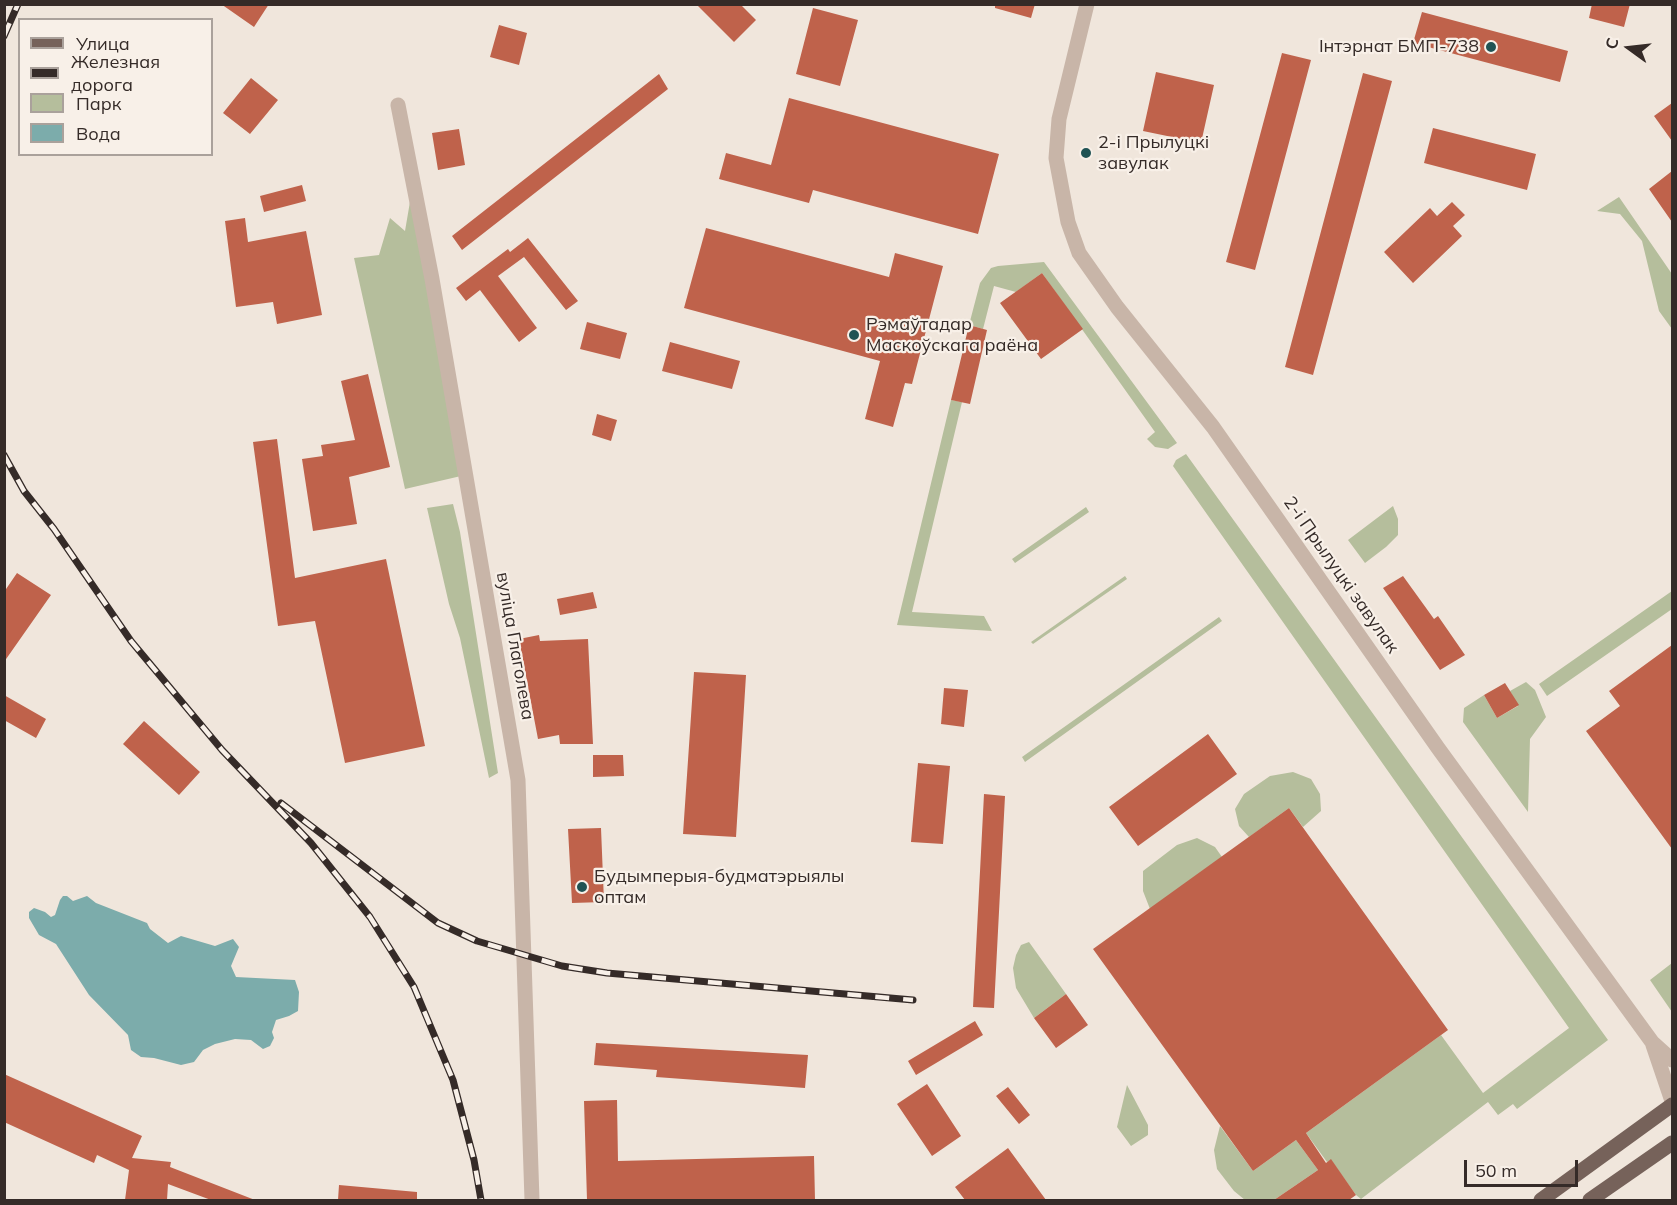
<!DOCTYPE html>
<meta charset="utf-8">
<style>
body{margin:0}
#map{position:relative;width:1677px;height:1205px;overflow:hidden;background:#f0e6dc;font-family:Mulish,sans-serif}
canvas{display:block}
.frame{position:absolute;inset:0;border:6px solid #352b28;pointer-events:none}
.legend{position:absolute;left:18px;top:18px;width:195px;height:138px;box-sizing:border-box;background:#f8f0e8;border:2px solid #aaa19b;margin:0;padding:8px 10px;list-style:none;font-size:18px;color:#352b28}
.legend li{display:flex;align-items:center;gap:12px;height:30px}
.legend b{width:30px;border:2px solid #aaa19b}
.north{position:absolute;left:1599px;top:18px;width:60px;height:60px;-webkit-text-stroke:4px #f8f0e8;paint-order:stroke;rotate:285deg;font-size:16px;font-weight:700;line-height:24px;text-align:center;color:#352b28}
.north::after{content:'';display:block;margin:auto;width:21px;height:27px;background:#352b28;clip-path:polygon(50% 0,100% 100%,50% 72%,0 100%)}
.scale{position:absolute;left:1464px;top:1160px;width:114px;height:27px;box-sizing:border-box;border:3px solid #352b28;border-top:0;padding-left:8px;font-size:18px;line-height:21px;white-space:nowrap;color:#352b28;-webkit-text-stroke:4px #f8f0e8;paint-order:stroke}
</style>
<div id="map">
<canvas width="1677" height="1205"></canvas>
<div class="frame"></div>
<ul class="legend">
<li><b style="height:8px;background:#76625a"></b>Улица</li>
<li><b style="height:8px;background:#352b28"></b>Железная дорога</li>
<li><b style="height:16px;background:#b5be9c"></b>Парк</li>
<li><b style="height:16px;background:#7cacab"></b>Вода</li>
</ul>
<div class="north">С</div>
<div class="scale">50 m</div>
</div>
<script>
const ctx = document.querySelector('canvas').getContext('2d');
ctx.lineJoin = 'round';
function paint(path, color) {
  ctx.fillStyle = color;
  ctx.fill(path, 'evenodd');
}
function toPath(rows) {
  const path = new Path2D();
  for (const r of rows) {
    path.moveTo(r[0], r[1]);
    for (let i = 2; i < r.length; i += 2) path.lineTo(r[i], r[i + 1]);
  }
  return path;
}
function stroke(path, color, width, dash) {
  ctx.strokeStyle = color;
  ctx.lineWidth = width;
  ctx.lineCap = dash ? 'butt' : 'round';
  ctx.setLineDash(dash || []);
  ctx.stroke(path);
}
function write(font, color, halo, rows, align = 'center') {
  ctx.font = font + ' Mulish,sans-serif';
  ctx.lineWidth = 4.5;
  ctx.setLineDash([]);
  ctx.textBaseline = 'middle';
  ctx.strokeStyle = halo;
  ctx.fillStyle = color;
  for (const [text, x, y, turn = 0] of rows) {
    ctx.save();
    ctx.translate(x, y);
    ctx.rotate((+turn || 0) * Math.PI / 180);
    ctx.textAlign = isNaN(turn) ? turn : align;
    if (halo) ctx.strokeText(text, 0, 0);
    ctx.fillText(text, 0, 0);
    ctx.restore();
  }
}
const green = toPath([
 [412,190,461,476,405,489,354,258,379,255,390,218,405,231],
 [1619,197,1672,274,1672,329,1659,311,1642,241,1620,214,1597,211],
 [1044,262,1177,443,1168,449,1155,447,1147,439,1155,432,1042,273,1016,292,994,286,983,329,969,325,980,283,991,268,998,266],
 [951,400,962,402,912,612,984,616,992,631,897,625],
 [1186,454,1608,1040,1517,1109,1513,1104,1498,1115,1488,1102,1361,1199,1356,1195,1331,1160,1327,1162,1306,1133,1441,1035,1483,1093,1569,1028,1173,466,1176,460],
 [453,504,460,532,498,773,489,778,460,638,449,604,427,508],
 [1393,506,1398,519,1398,535,1386,547,1365,563,1348,540],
 [1086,507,1089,512,1015,563,1012,559],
 [1125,576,1127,579,1033,644,1031,642],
 [1672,591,1672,609,1547,696,1539,684],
 [1219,617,1222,621,1025,762,1022,757],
 [1526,682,1535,690,1546,717,1530,739,1528,812,1463,722,1464,708,1484,695,1497,718,1518,706,1510,691],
 [1293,772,1311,779,1320,794,1321,811,1303,827,1289,808,1249,837,1239,826,1235,809,1244,794,1270,776],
 [1197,838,1215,847,1222,857,1150,909,1143,891,1143,871,1177,845],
 [1029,942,1066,994,1034,1018,1016,988,1013,968,1016,955,1021,945],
 [1672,963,1672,1012,1650,980],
 [1127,1085,1148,1125,1148,1135,1131,1146,1117,1127],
 [1220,1126,1253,1171,1296,1140,1318,1170,1274,1200,1245,1200,1234,1191,1217,1169,1214,1150]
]);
const water = toPath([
 [63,896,67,896,73,901,87,896,96,903,147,923,150,929,168,943,181,936,215,946,233,939,239,947,231,966,236,977,295,980,299,992,298,1011,289,1016,276,1020,272,1032,274,1038,270,1046,263,1049,251,1040,235,1039,215,1044,203,1050,194,1062,181,1065,154,1058,141,1057,131,1050,128,1035,89,995,56,944,39,935,29,918,29,912,34,908,45,912,51,917,55,915,60,900]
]);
const building = toPath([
 [221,4,269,4,254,27],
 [696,4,740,4,756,20,734,42],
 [995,4,1035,4,1031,18,995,8],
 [1592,4,1630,4,1624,27,1589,18],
 [813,8,858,20,840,86,796,74],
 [1422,12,1568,51,1560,82,1413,43],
 [499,25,527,33,519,65,490,57],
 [1282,53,1311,60,1255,270,1226,262],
 [1156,72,1214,85,1201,143,1143,131],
 [1363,73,1392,81,1313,375,1285,367],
 [659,74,668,89,462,250,452,236],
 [251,78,278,100,250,134,223,113],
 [789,98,999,154,978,234,813,190,809,203,719,179,726,153,771,165],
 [1672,103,1672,141,1654,116],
 [1433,128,1536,154,1527,190,1424,163],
 [459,129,465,165,438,170,432,133],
 [1672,171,1672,222,1649,189],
 [302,185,306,201,264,212,260,196],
 [1452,202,1465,215,1453,226,1462,236,1413,283,1384,252,1430,208,1437,216],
 [245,218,248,242,306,231,322,315,277,324,273,302,236,307,225,221],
 [706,228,889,277,895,253,943,266,912,384,905,383,893,427,865,419,880,361,684,308],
 [528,238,578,301,566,310,524,257,498,276,537,328,519,342,480,290,466,301,456,288,508,249,510,252],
 [1042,273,1083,329,1041,359,1000,303],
 [587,322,627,333,620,359,580,349],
 [969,325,987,330,970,404,951,400],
 [670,342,740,361,732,389,662,371],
 [368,374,390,467,349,477,357,524,313,531,302,459,323,456,321,445,355,440,341,381],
 [597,414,617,420,611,441,592,435],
 [277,439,295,578,386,559,425,746,345,763,315,621,278,626,253,442],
 [17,573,51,595,4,662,4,592],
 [1403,576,1434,619,1438,616,1465,655,1440,670,1383,588],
 [593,592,597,608,560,615,557,599],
 [539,635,540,641,588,639,593,744,560,744,559,735,538,739,519,639],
 [1672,645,1672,849,1586,731,1620,706,1609,691],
 [694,672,746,675,736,837,683,834],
 [1505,683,1519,705,1497,718,1484,695],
 [944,688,968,690,964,727,941,724],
 [4,695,46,719,36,738,4,720],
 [144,721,200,772,179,795,123,744],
 [1208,734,1237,774,1138,846,1109,807],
 [593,755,623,755,624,776,593,777],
 [918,763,950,766,943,844,911,842],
 [984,794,1005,796,994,1008,973,1007],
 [1289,808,1448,1030,1306,1133,1326,1163,1331,1159,1356,1195,1349,1200,1274,1200,1318,1170,1296,1140,1253,1171,1093,949],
 [601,828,604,902,572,903,568,829],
 [1066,994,1088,1025,1056,1048,1034,1018],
 [975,1021,983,1035,916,1075,908,1061],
 [596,1043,808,1055,805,1088,656,1077,657,1070,594,1065],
 [4,1074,142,1136,132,1158,171,1162,170,1167,255,1200,211,1200,168,1184,167,1200,125,1200,129,1170,97,1155,94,1163,4,1122],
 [927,1084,961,1136,932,1156,897,1104],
 [1008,1087,1030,1115,1019,1124,996,1096],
 [617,1100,618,1161,814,1156,815,1200,587,1200,584,1101],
 [1008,1148,1046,1200,965,1200,955,1187],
 [339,1185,417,1192,417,1200,338,1200]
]);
const minor = toPath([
 [1087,4,1059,119,1056,158,1068,222,1079,253,1117,307,1213,427,1438,748,1652,1042,1672,1060],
 [398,105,432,279,518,780,532,1200],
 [1653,1045,1672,1101]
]);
const major = toPath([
 [1541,1200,1672,1105],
 [1590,1200,1672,1143]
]);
const rail = toPath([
 [4,36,18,4],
 [4,455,24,491,54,529,131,641,222,750,311,843,370,917,414,987,453,1080,474,1160,481,1200],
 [281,803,438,923,477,941,562,966,607,973,913,1000]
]);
const markers = [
 [1491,47,6,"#205354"],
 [1086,153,6,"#205354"],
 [854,335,6,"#205354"],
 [582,887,6,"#205354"]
];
const poiNames = [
 ["Інтэрнат БМП-738",1479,47,"right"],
 ["2-і Прылуцкі",1098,143],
 ["завулак",1098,164],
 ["Рэмаўтадар",866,325],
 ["Маскоўскага раёна",866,346],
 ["Будымперыя-будматэрыялы",594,877],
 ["оптам",594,898]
];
const streetNames = [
 ["2-і Прылуцкі завулак",1341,575,55],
 ["вуліца Глаголева",515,646,80]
];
paint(green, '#b5be9c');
paint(water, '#7cacab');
paint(building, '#bf624b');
stroke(minor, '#c8b5a8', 15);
stroke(major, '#76625a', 15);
stroke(rail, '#352b28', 7);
stroke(rail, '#f8f0e8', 4.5, [14]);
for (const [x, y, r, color] of markers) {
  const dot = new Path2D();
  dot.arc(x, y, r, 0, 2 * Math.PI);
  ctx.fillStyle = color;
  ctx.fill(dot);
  stroke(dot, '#f8f0e8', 2);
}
write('18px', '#352b28', '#f8f0e8', poiNames, 'left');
write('18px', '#352b28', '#f8f0e8', streetNames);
</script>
